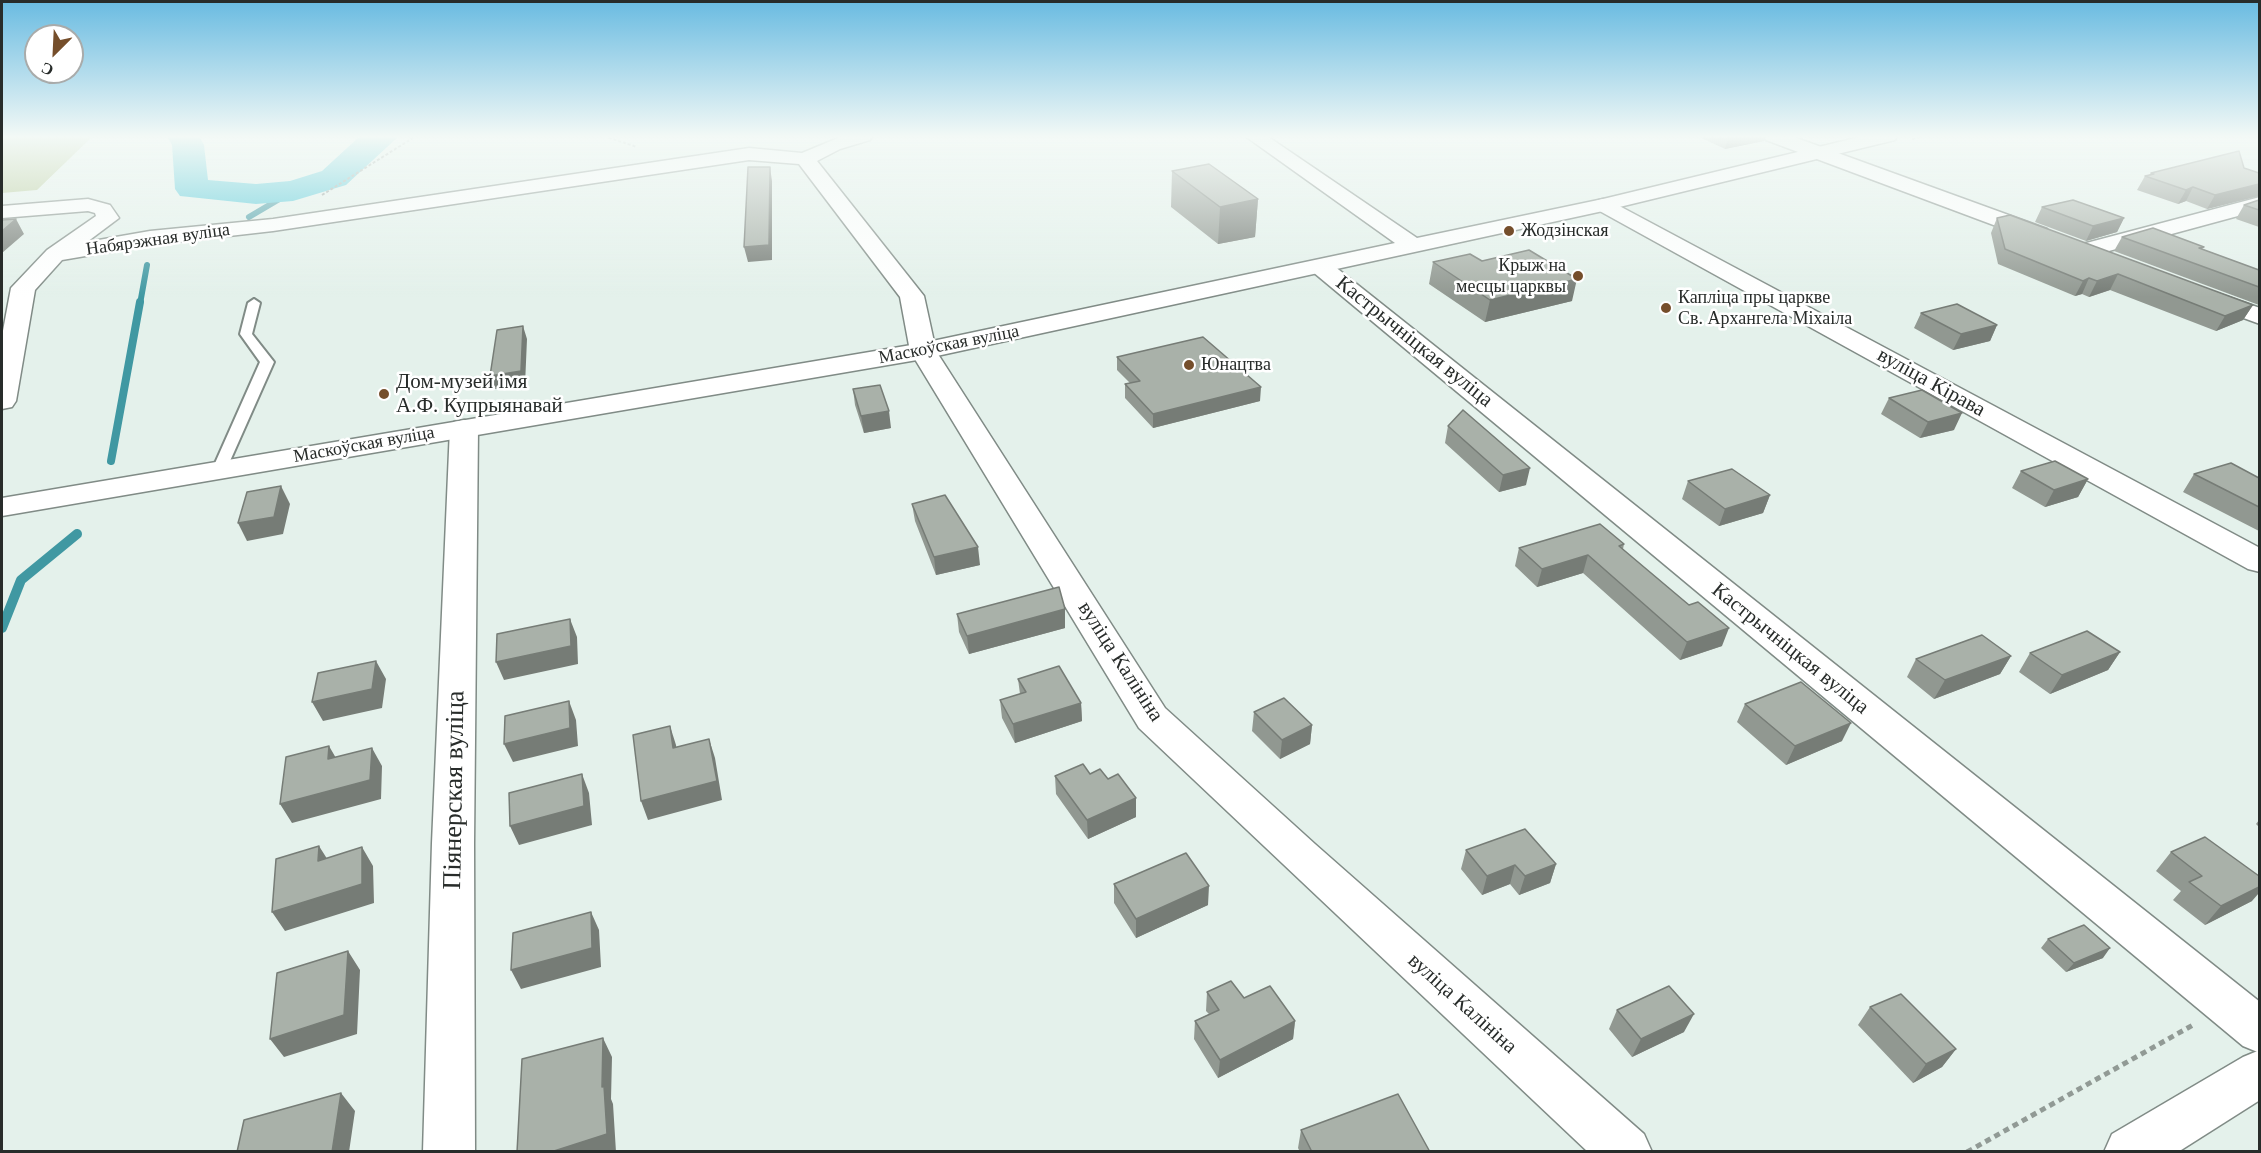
<!DOCTYPE html>
<meta charset="utf-8">
<style>
body{margin:0}
#map{position:relative;width:2261px;height:1153px;overflow:hidden;background:#e4f1eb;font-family:Georgia,serif}
canvas{display:block}
.frame{position:absolute;inset:0;border:3px solid #282c2a;pointer-events:none}
.north{position:absolute;left:24px;top:24px;width:60px;height:60px;box-sizing:border-box;background:#fff;border:2px solid #a9abaa;border-radius:50%;rotate:204deg;font-size:16px;font-weight:700;line-height:24px;text-align:center;color:#282c2a}
.north::after{content:'';display:block;margin:auto;width:21px;height:27px;background:#754e2b;clip-path:polygon(50% 0,100% 100%,50% 72%,0 100%)}
</style>
<div id="map">
<canvas width="2261" height="1153"></canvas>
<div class="frame"></div>
<div class="north">С</div>
</div>
<script>
const ctx = document.querySelector('canvas').getContext('2d');
ctx.lineJoin = 'round';
function paint(path, color) {
  ctx.fillStyle = color;
  ctx.fill(path, 'evenodd');
}
function toPath(rows) {
  const path = new Path2D();
  for (const r of rows) {
    path.moveTo(r[0], r[1]);
    for (let i = 2; i < r.length; i += 2) path.lineTo(r[i], r[i + 1]);
  }
  return path;
}
function stroke(path, color, width, dash) {
  ctx.strokeStyle = color;
  ctx.lineWidth = width;
  ctx.lineCap = dash ? 'butt' : 'round';
  ctx.setLineDash(dash || []);
  ctx.stroke(path);
}
function write(font, color, halo, rows, align = 'center') {
  ctx.font = font + ' Georgia,serif';
  ctx.lineWidth = 5;
  ctx.setLineDash([]);
  ctx.textBaseline = 'middle';
  ctx.strokeStyle = halo;
  ctx.fillStyle = color;
  for (const [text, x, y, turn = 0] of rows) {
    ctx.save();
    ctx.translate(x, y);
    ctx.rotate((+turn || 0) * Math.PI / 180);
    ctx.textAlign = isNaN(turn) ? turn : align;
    if (halo) ctx.strokeText(text, 0, 0);
    ctx.fillText(text, 0, 0);
    ctx.restore();
  }
}
const green = toPath([
 [2,136,93,136,37,190,2,193]
]);
const streamFar2 = toPath([
 [249,217,293,191],
 [140,304,147,265]
]);
const streamFar1 = toPath([
 [111,461,140,302]
]);
const stream = toPath([
 [2,628,21,580,77,534]
]);
const river = toPath([
 [167,136,199,136,204,145,208,180,256,184,290,181,322,171,360,136,399,136,346,185,293,201,256,204,180,196,175,189,172,145,167,136]
]);
const pathFar1 = toPath([
 [604,136,637,147],
 [1912,139,1923,136],
 [322,195,416,136]
]);
const path = toPath([
 [1967,1152,2193,1025]
]);
const service = toPath([
 [254,299,260,303,252,334,274,362,226,470,219,474,212,470,260,362,240,334,248,303,254,299]
]);
const minor = toPath([
 [843,136,872,136,870,140,840,149,817,161,924,296,936,351,1165,708,1315,844,1644,1134,1652,1152,1588,1152,1139,728,910,351,900,297,799,164,749,160,273,231,150,245,62,260,35,290,16,401,12,407,2,409,2,336,11,288,47,250,96,216,95,213,88,211,2,218,2,206,88,199,110,205,119,218,87,242,150,231,273,219,749,148,802,153,843,136],
 [1764,136,1791,136,2047,229,2050,234,2047,239,2039,241,2031,239,1766,140,1764,136],
 [2260,197,2260,210,2083,258,2075,256,2072,251,2075,246,2260,197],
 [1603,199,1610,201,2260,548,2260,572,2248,569,1596,209,1593,205,1596,201,1603,199],
 [1321,260,1329,262,2260,1002,2260,1053,2243,1046,1313,272,1310,267,1313,262,1321,260],
 [2205,289,2260,308,2260,324,2197,301,2193,296,2197,291,2205,289],
 [464,420,474,422,478,428,474,843,475,1152,423,1152,432,843,450,428,454,422,464,420]
]);
const tertiary = toPath([
 [2260,1050,2260,1100,2178,1152,2104,1152,2112,1134,2243,1057,2260,1050]
]);
const secondary = toPath([
 [1245,136,1267,136,1417,238,1603,199,1864,136,1897,136,1895,140,1603,211,923,359,2,516,2,498,923,343,1395,243,1245,136]
]);
const wall = toPath([
 [1697,136,1766,136,1764,141,1725,149],
 [2244,168,2259,173,2259,196,2207,209,2186,201,2178,204,2137,190,2145,176,2149,175,2151,173],
 [1172,171,1258,199,1255,237,1218,244,1171,207],
 [2259,200,2259,227,2236,219,2244,205],
 [2042,207,2124,218,2117,232,2086,241,2035,222],
 [1997,218,2253,305,2243,320,2216,331,2110,290,2089,297,2082,294,2075,296,1998,264,1991,233],
 [2122,237,2204,247,2202,249,2259,270,2259,305,2114,251],
 [1433,262,1572,301,1485,322,1429,284],
 [1921,313,1997,325,1990,341,1953,350,1914,328],
 [1117,357,1260,401,1153,428,1125,398,1125,384,1130,383,1117,370],
 [853,389,891,428,864,433,855,405],
 [1889,398,1954,430,1920,438,1881,414],
 [1448,426,1526,485,1499,492,1445,443],
 [2021,471,2088,479,2078,497,2045,507,2012,488],
 [2194,474,2259,478,2259,531,2183,492],
 [1688,481,1770,495,1763,513,1719,526,1682,499],
 [912,504,980,565,936,575,915,521],
 [1624,544,1623,549,1722,646,1680,660,1583,573,1537,587,1515,566,1519,548],
 [1065,609,1065,628,969,654,959,632,957,614],
 [2120,652,2108,670,2050,694,2019,672,2030,653],
 [2011,656,2000,674,1934,699,1907,677,1916,659],
 [1018,679,1081,703,1082,721,1015,743,1002,718,1000,700,1020,694],
 [1745,704,1842,741,1786,765,1737,722],
 [1254,712,1312,725,1310,744,1280,759,1252,731],
 [1090,774,1136,817,1088,839,1056,794,1055,776],
 [2259,820,2259,827,2256,824],
 [1466,850,1556,864,1550,883,1519,895,1510,884,1482,895,1461,869],
 [2171,852,2252,901,2205,925,2173,900,2181,891,2156,871],
 [1114,884,1208,905,1136,938,1114,903],
 [2048,939,2103,958,2066,972,2041,948],
 [1207,992,1244,998,1295,1021,1293,1039,1218,1078,1194,1039,1195,1021,1209,1014,1206,1011],
 [1870,1007,1956,1049,1942,1067,1913,1083,1858,1025],
 [1617,1010,1684,1032,1632,1057,1609,1029],
 [1301,1130,1430,1152,1300,1152,1298,1148]
]);
const shadedWall = toPath([
 [1729,136,1766,136,1764,141,1725,149],
 [770,167,772,181,772,260,748,262,744,247],
 [2259,184,2259,196,2207,209,2215,195],
 [2193,187,2186,201,2178,204,2186,190],
 [1258,199,1255,237,1218,244,1220,207],
 [2124,218,2117,232,2086,241,2093,226],
 [16,219,24,234,2,253,2,231],
 [2118,274,2110,290,2089,297,2097,281],
 [2089,278,2082,294,2075,296,2083,281],
 [1577,279,1572,301,1485,322,1490,300],
 [2253,305,2243,320,2216,331,2225,316],
 [1997,325,1990,341,1953,350,1961,334],
 [523,326,527,339,525,385,495,389,490,376],
 [1261,387,1260,401,1153,428,1153,414],
 [889,411,891,428,864,433,861,416],
 [1962,413,1954,430,1920,438,1928,422],
 [1530,468,1526,485,1499,492,1503,475],
 [2088,479,2078,497,2045,507,2054,490],
 [281,486,290,504,283,534,247,541,238,523],
 [1770,495,1763,513,1719,526,1725,509],
 [978,547,980,565,936,575,934,557],
 [1588,555,1583,573,1537,587,1542,569],
 [1065,609,1065,628,969,654,967,636],
 [570,619,577,637,578,664,504,680,496,662],
 [1729,628,1722,646,1680,660,1687,642],
 [2120,652,2108,670,2050,694,2062,675],
 [2011,656,2000,674,1934,699,1945,680],
 [376,661,386,679,382,708,323,721,312,702],
 [569,701,576,720,578,746,513,762,504,744],
 [1081,703,1082,721,1015,743,1013,724],
 [1851,723,1842,741,1786,765,1795,746],
 [1312,725,1310,744,1280,759,1282,740],
 [670,726,676,745,679,767,673,748],
 [709,739,715,758,722,800,648,820,641,801],
 [329,746,340,765,328,759],
 [372,748,382,766,381,799,292,823,280,804],
 [582,774,589,793,592,825,519,845,510,826],
 [1136,798,1136,817,1088,839,1087,820],
 [319,846,331,865,318,861],
 [362,847,373,866,374,903,285,931,272,912],
 [1556,864,1550,883,1519,895,1525,876],
 [1515,865,1510,884,1482,895,1487,876],
 [1209,886,1208,905,1136,938,1136,919],
 [2259,887,2259,893,2252,901,2205,925,2221,906],
 [591,912,599,930,601,967,521,989,511,970],
 [2110,948,2103,958,2066,972,2074,963],
 [348,951,360,970,357,1034,284,1057,270,1039],
 [1694,1014,1684,1032,1632,1057,1641,1039],
 [1295,1021,1293,1039,1218,1078,1220,1060],
 [603,1038,612,1057,611,1099,613,1104,616,1152,551,1152,602,1087],
 [1956,1049,1942,1067,1913,1083,1926,1064],
 [341,1093,355,1111,349,1152,332,1152]
]);
const building = toPath([
 [2239,151,2244,168,2259,173,2259,184,2215,195,2193,187,2186,190,2145,176,2154,174,2151,173,2239,151],
 [1209,164,1258,199,1220,207,1172,171,1209,164],
 [748,167,770,167,769,245,744,247,748,167],
 [2073,200,2124,218,2093,226,2042,207,2073,200],
 [2259,200,2259,210,2244,205,2259,200],
 [2010,215,2253,305,2225,316,2118,274,2097,281,2089,278,2083,281,2005,249,1997,218,2010,215],
 [16,219,2,231,2,220,16,219],
 [2153,228,2204,247,2199,248,2259,270,2259,287,2122,237,2153,228],
 [1529,250,1577,279,1490,300,1433,262,1470,254,1482,261,1529,250],
 [1957,304,1997,325,1961,334,1921,313,1957,304],
 [523,326,521,371,490,376,497,330,523,326],
 [1203,337,1261,387,1153,414,1125,384,1140,381,1117,357,1203,337],
 [880,385,889,411,861,416,853,389,880,385],
 [1922,390,1962,413,1928,422,1889,398,1922,390],
 [1463,410,1530,468,1503,475,1448,426,1463,410],
 [2055,461,2088,479,2054,490,2021,471,2055,461],
 [2231,463,2259,478,2259,507,2194,474,2231,463],
 [1732,469,1770,495,1725,509,1688,481,1732,469],
 [281,486,274,517,238,523,247,492,281,486],
 [945,495,978,547,934,557,912,504,945,495],
 [1600,524,1624,544,1619,546,1689,605,1698,602,1729,628,1687,642,1588,555,1542,569,1519,548,1600,524],
 [1059,587,1065,609,967,636,957,614,1059,587],
 [570,619,571,646,496,662,497,634,570,619],
 [2087,631,2120,652,2062,675,2030,653,2087,631],
 [1982,635,2011,656,1945,680,1916,659,1982,635],
 [376,661,372,689,312,702,318,673,376,661],
 [1059,666,1081,703,1013,724,1000,700,1026,692,1018,679,1059,666],
 [1801,682,1851,723,1795,746,1745,704,1801,682],
 [1284,698,1312,725,1282,740,1254,712,1284,698],
 [569,701,570,728,504,744,505,716,569,701],
 [670,726,673,748,709,739,717,781,641,801,633,735,670,726],
 [329,746,328,759,372,748,370,780,280,804,286,757,329,746],
 [1083,764,1090,774,1100,769,1108,779,1118,774,1136,798,1087,820,1055,776,1083,764],
 [582,774,584,806,510,826,509,793,582,774],
 [1525,829,1556,864,1525,876,1515,865,1487,876,1466,850,1525,829],
 [2205,837,2259,876,2259,887,2221,906,2189,882,2202,876,2171,852,2205,837],
 [319,846,318,861,362,847,362,884,272,912,276,859,319,846],
 [1186,853,1209,886,1136,919,1114,884,1186,853],
 [591,912,592,948,511,970,513,933,591,912],
 [2084,925,2110,948,2074,963,2048,939,2084,925],
 [348,951,344,1015,270,1039,277,973,348,951],
 [1231,981,1244,998,1270,986,1295,1021,1220,1060,1195,1021,1219,1010,1207,992,1231,981],
 [1669,986,1694,1014,1641,1039,1617,1010,1669,986],
 [1901,994,1956,1049,1926,1064,1870,1007,1901,994],
 [603,1038,602,1087,604,1086,607,1134,551,1152,517,1152,522,1059,603,1038],
 [341,1093,332,1152,237,1152,244,1120,341,1093],
 [1398,1094,1430,1152,1312,1152,1301,1130,1398,1094]
]);
const markers = [
 [1509,231,6,"#754e2b"],
 [1578,276,6,"#754e2b"],
 [1666,308,6,"#754e2b"],
 [1189,365,6,"#754e2b"],
 [384,394,6,"#754e2b"]
];
const farPoinames = [
 ["Жодзінская",1521,231],
 ["Крыж на",1566,266,"right"],
 ["месцы царквы",1566,287,"right"],
 ["Капліца пры царкве",1678,298],
 ["Св. Архангела Міхаіла",1678,319],
 ["Юнацтва",1201,365]
];
const farStreetnames = [
 ["Набярэжная вуліца",158,240,-8],
 ["Маскоўская вуліца",949,345,-11],
 ["Маскоўская вуліца",364,445,-10]
];
const streetNames = [
 ["Кастрычніцкая вуліца",1414,342,39],
 ["вуліца Кірава",1931,383,29],
 ["Кастрычніцкая вуліца",1790,649,39],
 ["вуліца Калініна",1120,662,57],
 ["вуліца Калініна",1462,1004,42]
];
const poiNames = [
 ["Дом-музей імя",396,382],
 ["А.Ф. Купрыянавай",396,406]
];
const nearStreetnames = [
 ["Піянерская вуліца",455,790,-89]
];
paint(green, '#b4c793');
stroke(streamFar2, '#4098a2', 6);
stroke(streamFar1, '#4098a2', 8);
stroke(stream, '#4098a2', 10);
paint(river, '#4bc6d6');
stroke(service, '#808b86', 4);
stroke(minor, '#808b86', 3);
stroke(tertiary, '#808b86', 3);
stroke(secondary, '#808b86', 3);
stroke(pathFar1, '#919a95', 2, [3, 2]);
stroke(path, '#919a95', 5, [6, 4.5]);
paint(service, '#fff');
paint(minor, '#fff');
paint(tertiary, '#fff');
paint(secondary, '#fff');
paint(wall, '#919891');
paint(shadedWall, '#767c76');
paint(building, '#a9b1a9');
stroke(building, '#767c76', 1.5);
const sky = ctx.createLinearGradient(0, 0, 0, 297);
sky.addColorStop(0, '#69bbe1');
sky.addColorStop(0.46, '#f3f9f6');
sky.addColorStop(1, '#f3f9f600');
ctx.fillStyle = sky;
ctx.fillRect(0, 0, 2261, 297);
for (const [x, y, r, color] of markers) {
  const dot = new Path2D();
  dot.arc(x, y, r, 0, 2 * Math.PI);
  ctx.fillStyle = color;
  ctx.fill(dot);
  stroke(dot, '#fff', 2);
}
write('18px', '#282c2a', '#fff', farPoinames, 'left');
write('18px', '#282c2a', '#fff', farStreetnames);
write('21px', '#282c2a', '#fff', streetNames);
write('21px', '#282c2a', '#fff', poiNames, 'left');
write('26px', '#282c2a', '#fff', nearStreetnames);
</script>
